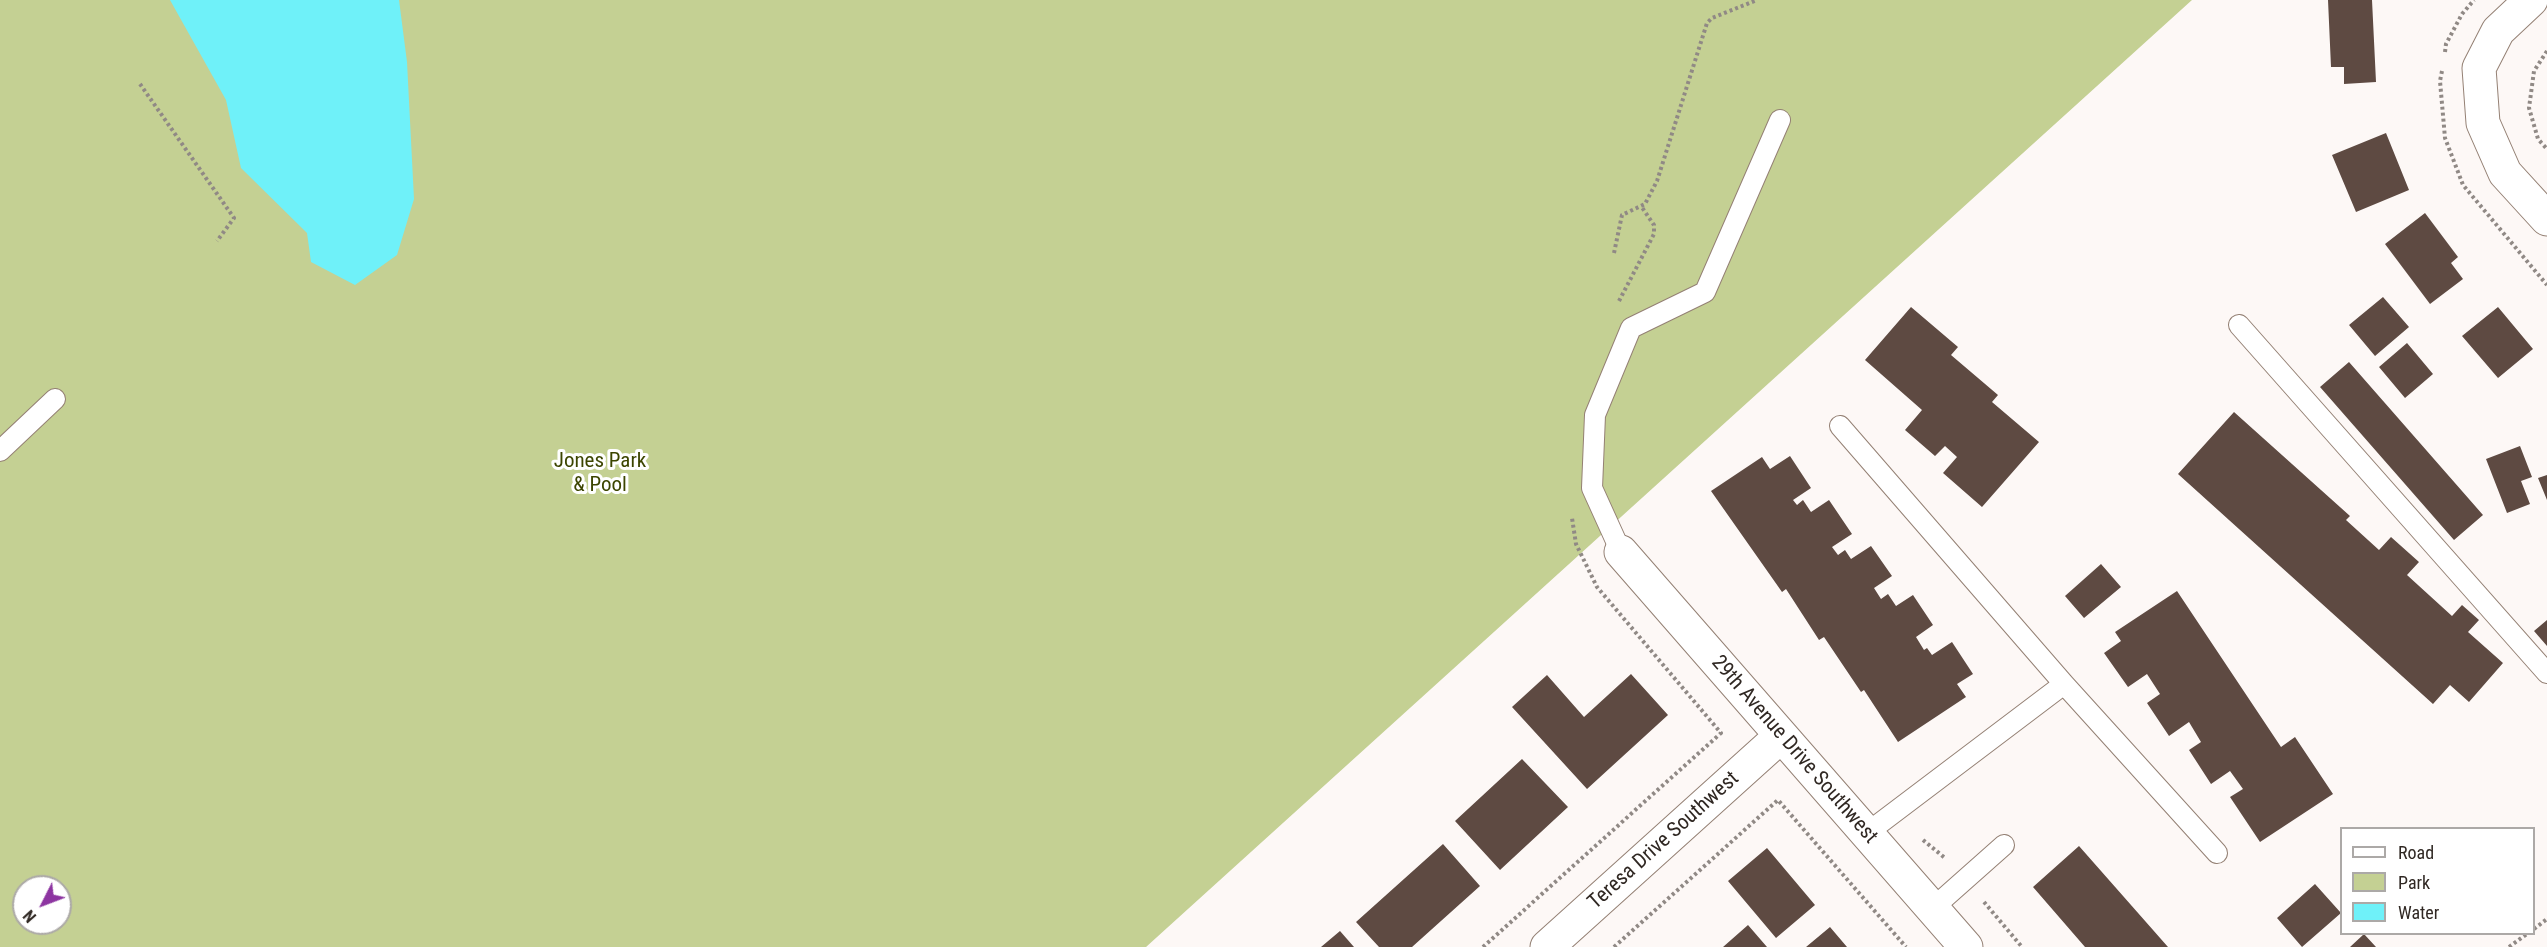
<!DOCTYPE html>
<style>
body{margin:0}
#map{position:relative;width:2547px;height:947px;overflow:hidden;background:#fdf8f6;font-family:"Roboto Condensed",sans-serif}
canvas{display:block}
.legend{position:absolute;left:2340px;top:827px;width:195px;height:108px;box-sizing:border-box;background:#fff;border:2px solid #aca9a7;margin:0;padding:8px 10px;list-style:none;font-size:18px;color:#302823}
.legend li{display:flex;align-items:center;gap:12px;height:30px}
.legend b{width:30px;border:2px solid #aca9a7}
.north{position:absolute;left:12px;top:875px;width:60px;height:60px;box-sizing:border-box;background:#fff;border:2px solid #aca9a7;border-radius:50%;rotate:228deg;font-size:16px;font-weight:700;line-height:24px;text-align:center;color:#302823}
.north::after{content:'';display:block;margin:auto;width:21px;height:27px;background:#8d35a1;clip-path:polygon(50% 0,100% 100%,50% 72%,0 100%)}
</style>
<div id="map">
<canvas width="2547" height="947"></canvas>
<ul class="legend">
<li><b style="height:8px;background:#fff"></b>Road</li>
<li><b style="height:16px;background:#c4d093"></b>Park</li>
<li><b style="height:16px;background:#6ff1f9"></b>Water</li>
</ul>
<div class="north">N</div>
</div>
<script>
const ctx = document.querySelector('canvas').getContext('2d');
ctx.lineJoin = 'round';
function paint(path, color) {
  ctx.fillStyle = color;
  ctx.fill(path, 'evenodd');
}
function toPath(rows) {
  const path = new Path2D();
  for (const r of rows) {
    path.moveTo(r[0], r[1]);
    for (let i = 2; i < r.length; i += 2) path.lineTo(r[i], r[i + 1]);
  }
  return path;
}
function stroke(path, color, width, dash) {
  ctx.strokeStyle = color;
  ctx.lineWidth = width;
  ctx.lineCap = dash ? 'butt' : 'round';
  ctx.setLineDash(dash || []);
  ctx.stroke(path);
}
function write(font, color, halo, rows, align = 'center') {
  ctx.font = font + ' "Roboto Condensed",sans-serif';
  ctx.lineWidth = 6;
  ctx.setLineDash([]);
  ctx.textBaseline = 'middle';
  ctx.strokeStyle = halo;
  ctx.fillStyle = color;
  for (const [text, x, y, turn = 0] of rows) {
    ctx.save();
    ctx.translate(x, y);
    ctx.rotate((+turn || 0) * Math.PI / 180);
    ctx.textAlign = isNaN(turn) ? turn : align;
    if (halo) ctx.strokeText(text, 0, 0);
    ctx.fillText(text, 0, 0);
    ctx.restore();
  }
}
const green = toPath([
 [0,0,2192,0,1146,947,0,947],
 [24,887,60,887,60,923,24,923]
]);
const water = toPath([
 [170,0,399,0,407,62,414,199,397,255,355,285,311,262,307,233,241,168,226,100]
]);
const building = toPath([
 [2328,0,2372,0,2376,82,2344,84,2344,67,2331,67],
 [2386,133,2409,190,2356,212,2332,155],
 [2425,213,2458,257,2451,263,2463,279,2430,304,2385,244],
 [2383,297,2409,327,2375,356,2349,325],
 [1911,307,1958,347,1951,355,1998,395,1992,402,2039,442,1982,507,1943,473,1957,457,1945,446,1935,456,1905,430,1922,410,1865,360],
 [2498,307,2533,349,2498,378,2462,336],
 [2407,343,2433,374,2405,398,2379,367],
 [2349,362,2483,515,2454,540,2320,387],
 [2234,412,2350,516,2346,520,2379,550,2391,537,2419,562,2407,575,2452,616,2462,605,2479,620,2468,632,2503,663,2469,702,2450,685,2433,704,2178,474],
 [2520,446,2532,477,2521,481,2530,504,2507,513,2486,459],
 [1790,456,1811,488,1793,500,1797,505,1803,500,1811,512,1829,500,1852,534,1832,547,1838,555,1845,550,1851,559,1871,546,1892,576,1874,588,1881,599,1888,594,1896,606,1913,595,1933,625,1916,637,1924,650,1927,648,1932,655,1952,642,1973,674,1957,684,1966,697,1898,742,1864,690,1861,692,1824,637,1819,640,1786,589,1782,592,1711,491,1762,457,1770,469],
 [2547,475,2547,500,2538,478],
 [2101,564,2121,587,2084,618,2065,596],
 [2177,591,2281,747,2295,737,2333,794,2260,842,2230,797,2243,789,2230,771,2211,784,2189,750,2201,742,2189,722,2169,736,2147,703,2160,694,2147,674,2128,687,2104,653,2121,641,2115,632],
 [2547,620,2547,646,2534,631],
 [1631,674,1668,715,1587,789,1512,707,1547,675,1584,717],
 [1522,759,1568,807,1500,870,1455,821],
 [1443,844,1480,886,1412,947,1379,947,1356,922],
 [2079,846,2168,947,2085,947,2033,887],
 [1767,848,1815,905,1776,938,1728,881],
 [2315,884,2341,913,2302,947,2277,918],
 [1748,925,1767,947,1723,947],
 [1830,927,1847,947,1806,947],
 [1340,931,1354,947,1321,947],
 [2364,934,2376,947,2350,947]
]);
const path = toPath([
 [2547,51,2534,71,2529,108,2538,139,2547,149],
 [2445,52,2446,44,2462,14,2474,0],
 [2442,71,2440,81,2445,138,2463,185,2547,285],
 [140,84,234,218,217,241],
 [1614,253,1622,215,1645,204,1657,181,1707,23,1712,18,1757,0],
 [1619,301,1654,234,1654,225,1641,206],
 [1923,840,1945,858],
 [1984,902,2022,947],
 [2534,929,2547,919],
 [1483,947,1721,733,1597,587,1576,544,1572,518],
 [1614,947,1778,800,1906,947],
 [2509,947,2527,934]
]);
const service = toPath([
 [2239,325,2547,673],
 [1840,426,2064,684,2217,853],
 [0,451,55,399],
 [1621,552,1592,488,1595,415,1631,328,1705,292,1780,120],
 [1867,833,2064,684],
 [1933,908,2004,845]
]);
const minor = toPath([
 [2531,0,2498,31,2479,68,2483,123,2505,173,2547,219],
 [1621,552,1966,947],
 [1547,947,1781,736]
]);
const parkNames = [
 ["Jones Park",600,462],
 ["& Pool",600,486]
];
const streetNames = [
 ["29th Avenue Drive Southwest",1794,750,49],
 ["Teresa Drive Southwest",1664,841,-42]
];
paint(green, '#c4d093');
paint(water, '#6ff1f9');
paint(building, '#5e4a42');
stroke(service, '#948074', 22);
stroke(minor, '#948074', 35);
stroke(path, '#908985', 4, [3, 3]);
stroke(service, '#fff', 20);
stroke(minor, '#fff', 33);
write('21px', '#3c4500', '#fff', parkNames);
write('21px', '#302823', '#fff', streetNames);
</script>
